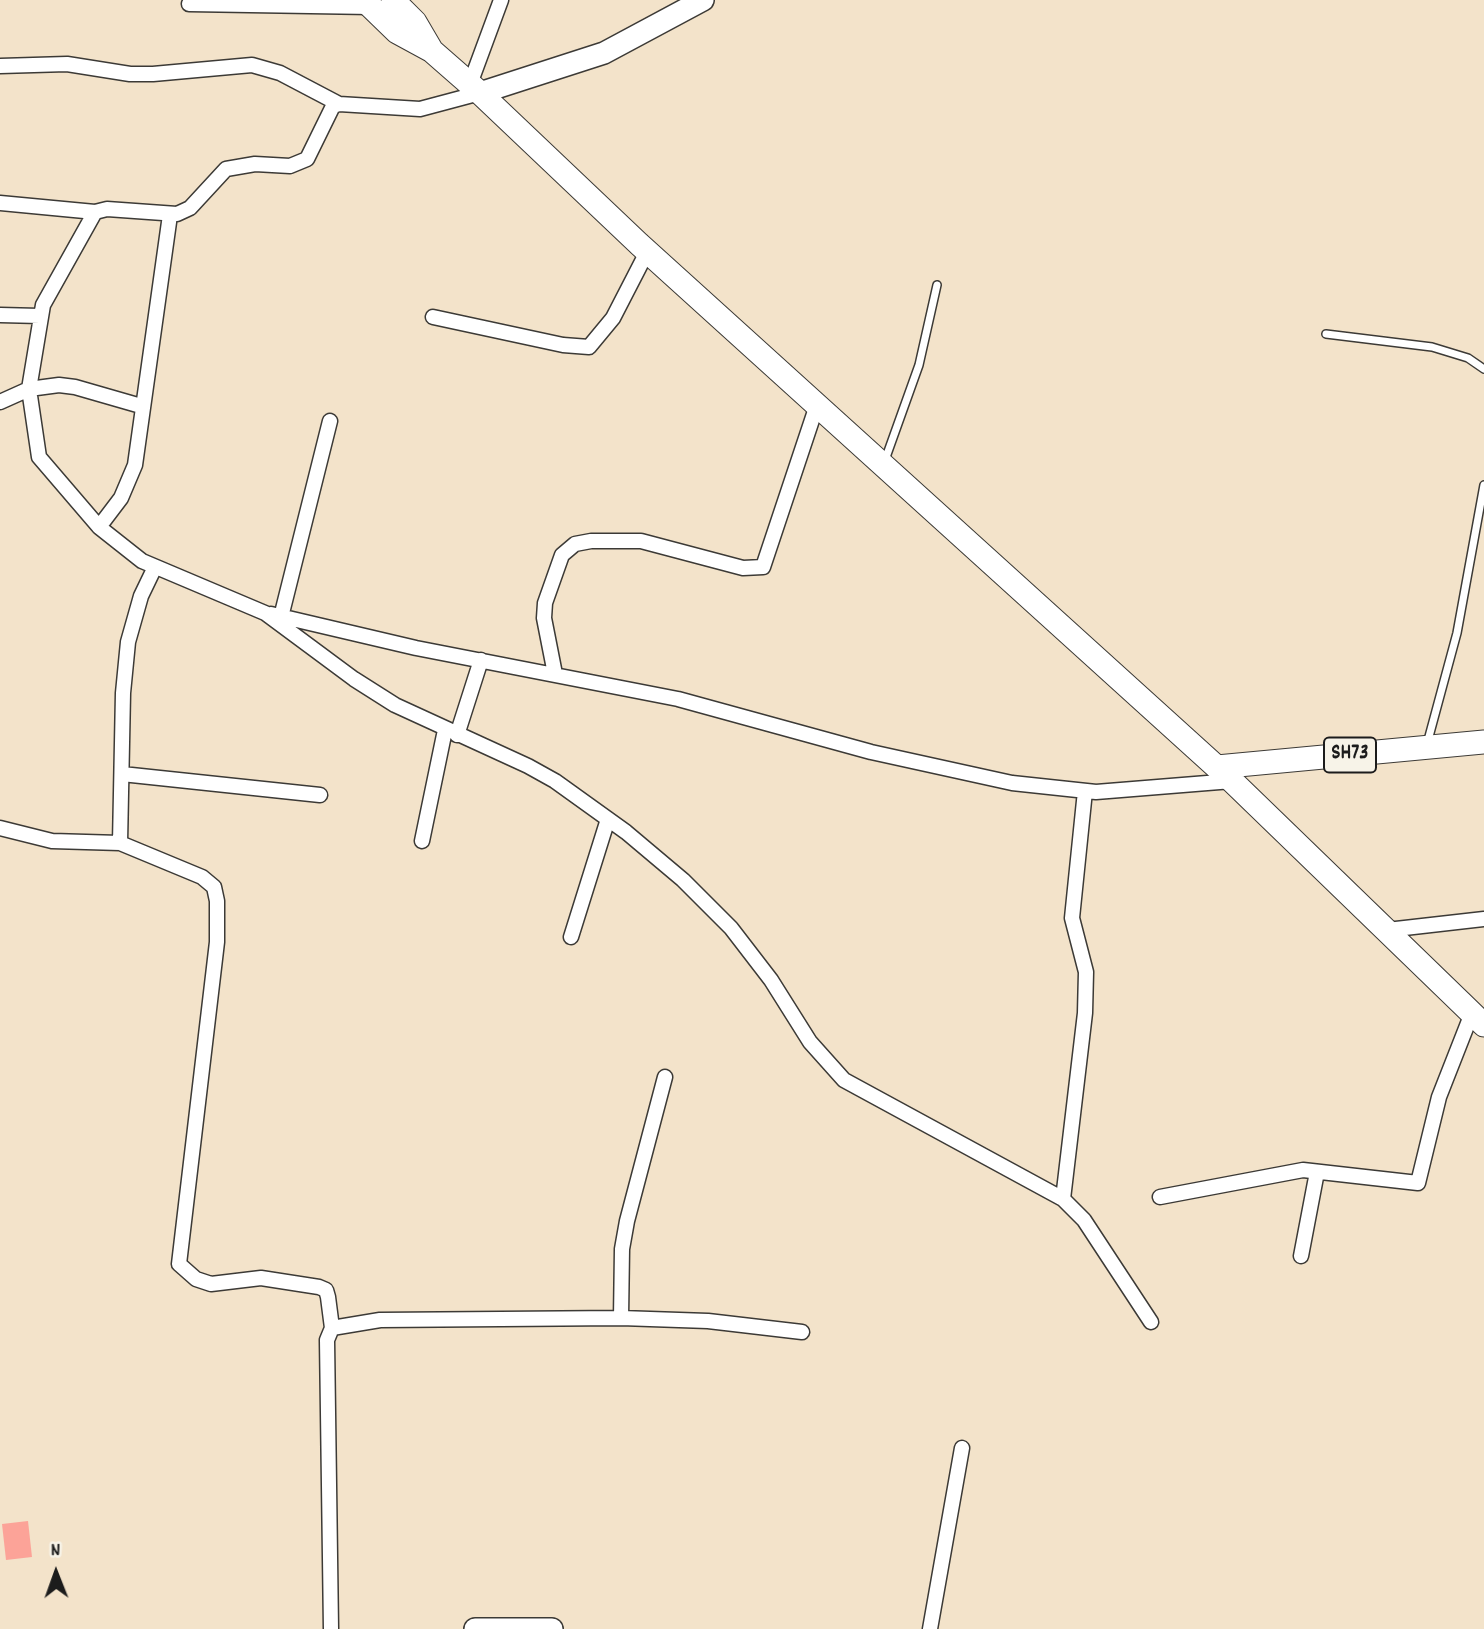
<!DOCTYPE html>
<style>
body{margin:0}
#map{position:relative;width:1484px;height:1629px;overflow:hidden;background:#f3e3ca;font-family:Dekko,sans-serif}
canvas{display:block}
.north{position:absolute;left:21px;top:1538px;width:70px;height:70px;-webkit-text-stroke:5px #f7f3e8;paint-order:stroke;rotate:359deg;font-size:19px;font-weight:700;line-height:28px;text-align:center;color:#1c1c1c}
.north::after{content:'';display:block;margin:auto;width:24px;height:32px;background:#1c1c1c;clip-path:polygon(50% 0,100% 100%,50% 72%,0 100%)}
</style>
<div id="map">
<canvas width="1484" height="1629"></canvas>
<div class="north">N</div>
</div>
<script>
const ctx = document.querySelector('canvas').getContext('2d');
ctx.lineJoin = 'round';
function paint(path, color) {
  ctx.fillStyle = color;
  ctx.fill(path, 'evenodd');
}
function toPath(rows) {
  const path = new Path2D();
  for (const r of rows) {
    path.moveTo(r[0], r[1]);
    for (let i = 2; i < r.length; i += 2) path.lineTo(r[i], r[i + 1]);
  }
  return path;
}
function stroke(path, color, width, dash) {
  ctx.strokeStyle = color;
  ctx.lineWidth = width;
  ctx.lineCap = dash ? 'butt' : 'round';
  ctx.setLineDash(dash || []);
  ctx.stroke(path);
}
function write(font, color, halo, rows, align = 'center') {
  ctx.font = font + ' Dekko,sans-serif';
  ctx.lineWidth = 5;
  ctx.setLineDash([]);
  ctx.textBaseline = 'middle';
  ctx.strokeStyle = halo;
  ctx.fillStyle = color;
  for (const [text, x, y, turn = 0] of rows) {
    ctx.save();
    ctx.translate(x, y);
    ctx.rotate((+turn || 0) * Math.PI / 180);
    ctx.textAlign = isNaN(turn) ? turn : align;
    if (halo) ctx.strokeText(text, 0, 0);
    ctx.fillText(text, 0, 0);
    ctx.restore();
  }
}
const building = toPath([
 [28,1521,32,1557,6,1560,2,1524]
]);
const lane = toPath([
 [1326,334,1432,347,1468,358,1484,369],
 [885,460,919,365,937,285],
 [1427,744,1457,633,1484,485]
]);
const street = toPath([
 [189,4,371,7],
 [0,66,67,64,130,74,153,74,252,65,280,73,339,104],
 [470,84,501,0],
 [0,203,95,212,107,209,177,214,190,208,226,169,255,164,290,166,307,159,333,106,339,104,420,109,480,93],
 [95,212,43,305,29,389,59,385,75,387,141,406],
 [0,315,40,316],
 [433,317,563,345,589,347,613,318,647,252],
 [0,402,29,389,39,457,99,527,142,561,265,613,354,679,395,705,528,766,555,781,626,832,683,880,731,928,771,980,810,1042,844,1080,1063,1199,1084,1220,1151,1322],
 [99,527,121,498,135,465,170,215],
 [271,614,416,648,678,699,871,752,1012,783,1096,792,1232,781],
 [281,617,330,421],
 [555,674,544,618,545,603,562,555,575,544,591,541,641,541,743,568,763,567,817,405],
 [457,735,481,660],
 [122,774,320,795],
 [0,828,52,841,120,843,202,877,214,887,217,901,217,942,179,1264,196,1279,211,1284,261,1278,319,1287,326,1290,328,1297,332,1328],
 [422,841,445,730],
 [120,843,123,693,128,642,141,596,154,569],
 [1387,930,1484,919],
 [571,937,608,819],
 [1160,1197,1303,1170,1418,1183,1439,1097,1472,1013],
 [1063,1199,1085,1013,1086,972,1072,918,1085,791],
 [1301,1256,1317,1172],
 [621,1318,622,1249,627,1221,665,1077],
 [331,1629,327,1340,332,1328,380,1320,621,1318,708,1321,802,1332],
 [930,1629,962,1448]
]);
const secondary = toPath([
 [480,93,604,53,703,0],
 [475,1629,552,1629]
]);
const primary = toPath([
 [364,0,397,32,432,51,480,93,639,244,1232,781,1484,1025],
 [393,0,415,22,432,51],
 [1217,767,1484,742]
]);
const shields = [
 [1350,755,52]
];
const shieldNames = [
 ["SH73",1350,755]
];
paint(building, '#fca398');
stroke(lane, '#3c3a36', 10);
stroke(street, '#3c3a36', 17);
stroke(secondary, '#3c3a36', 24);
stroke(primary, '#3c3a36', 25);
stroke(lane, '#fff', 7);
stroke(street, '#fff', 14);
stroke(secondary, '#fff', 21);
stroke(primary, '#fff', 23);
for (const [x, y, w] of shields) {
  const box = new Path2D();
  box.roundRect(x - w / 2, y - 17.5, w, 35, 5);
  ctx.fillStyle = '#f7f3e8';
  ctx.fill(box);
  stroke(box, '#1c1c1c', 2);
}
write('bold 21px', '#1c1c1c', null, shieldNames);
</script>
